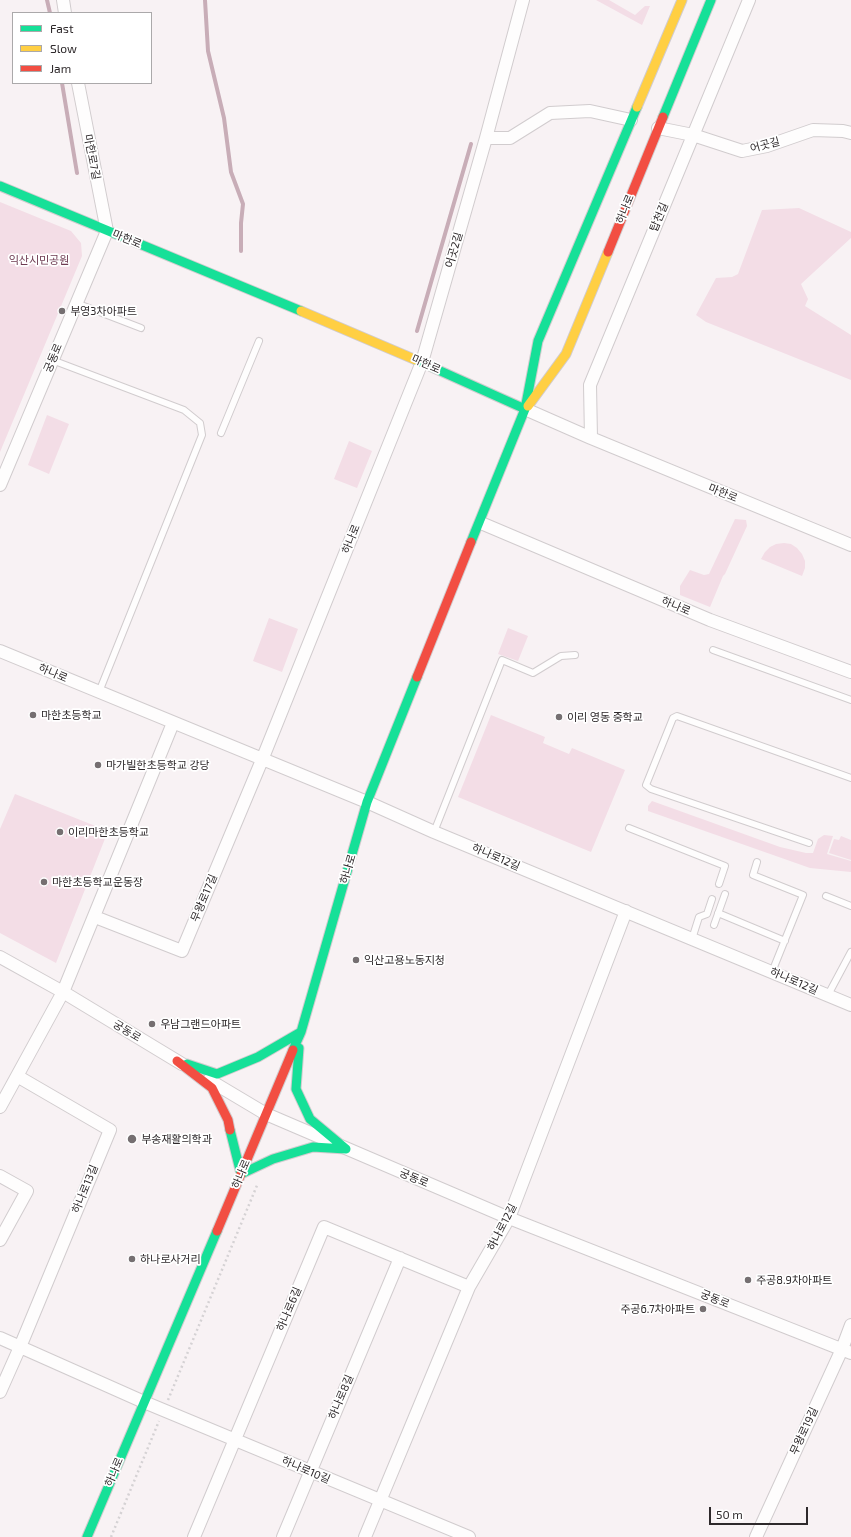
<!DOCTYPE html>
<meta charset="utf-8">
<style>
body{margin:0}
#map{position:relative;width:851px;height:1537px;overflow:hidden;background:#f8f2f4;font-family:"Exo 2",sans-serif}
canvas{display:block}
.legend{position:absolute;left:12px;top:12px;width:140px;height:72px;box-sizing:border-box;background:#fff;border:1px solid #aba9aa;margin:0;padding:5px 7px;list-style:none;font-size:12px;color:#2e292b}
.legend li{display:flex;align-items:center;gap:8px;height:20px}
.legend b{width:20px;border:1px solid #aba9aa}
.scale{position:absolute;left:709px;top:1507px;width:99px;height:18px;box-sizing:border-box;border:2px solid #2e292b;border-top:0;padding-left:5px;font-size:12px;line-height:14px;white-space:nowrap;color:#2e292b;-webkit-text-stroke:3px #fff;paint-order:stroke}
</style>
<div id="map">
<canvas width="851" height="1537"></canvas>
<ul class="legend">
<li><b style="height:5px;background:#16e098"></b>Fast</li>
<li><b style="height:5px;background:#ffcf43"></b>Slow</li>
<li><b style="height:5px;background:#f24e42"></b>Jam</li>
</ul>
<div class="scale">50 m</div>
</div>
<script>
const ctx = document.querySelector('canvas').getContext('2d');
ctx.lineJoin = 'round';
function paint(path, color) {
  ctx.fillStyle = color;
  ctx.fill(path, 'evenodd');
}
function toPath(rows) {
  const path = new Path2D();
  for (const r of rows) {
    path.moveTo(r[0], r[1]);
    for (let i = 2; i < r.length; i += 2) path.lineTo(r[i], r[i + 1]);
  }
  return path;
}
function stroke(path, color, width, dash) {
  ctx.strokeStyle = color;
  ctx.lineWidth = width;
  ctx.lineCap = dash ? 'butt' : 'round';
  ctx.setLineDash(dash || []);
  ctx.stroke(path);
}
function write(font, color, halo, rows, align = 'center') {
  ctx.font = font + ' "Exo 2","Noto Sans KR",sans-serif';
  ctx.lineWidth = 3.5;
  ctx.setLineDash([]);
  ctx.textBaseline = 'middle';
  ctx.strokeStyle = halo;
  ctx.fillStyle = color;
  for (const [text, x, y, turn = 0] of rows) {
    ctx.save();
    ctx.translate(x, y);
    ctx.rotate((+turn || 0) * Math.PI / 180);
    ctx.textAlign = isNaN(turn) ? turn : align;
    if (halo) ctx.strokeText(text, 0, 0);
    ctx.fillText(text, 0, 0);
    ctx.restore();
  }
}
const green = toPath([
 [596,0,609,0,635,15,645,6,650,6,642,25],
 [0,202,71,231,81,243,82,256,0,452],
 [799,208,851,232,851,238,801,284,808,299,805,306,851,335,851,380,706,322,696,315,716,278,732,277,738,274,762,210],
 [47,415,69,424,49,474,28,465],
 [349,441,372,451,357,488,334,479],
 [735,519,746,520,747,526,725,574,723,576,710,607,680,595,680,586,690,570,704,575,709,574],
 [784,543,791,544,797,548,802,554,805,561,805,568,802,576,761,559,765,552,770,547,776,544],
 [269,618,298,629,282,672,253,661],
 [508,628,528,636,518,661,498,654],
 [491,715,545,737,543,743,569,754,572,748,625,770,591,852,458,797],
 [15,794,108,831,56,963,0,933,0,829],
 [652,801,780,847,806,853,813,853,818,839,824,835,833,836,827,854,851,861,851,872,810,868,648,811,648,806],
 [841,836,851,840,851,860,829,853,834,839,839,840]
]);
const stream = toPath([
 [47,0,50,13],
 [205,0,208,51,224,118,231,172,243,204,241,223,241,251],
 [62,83,77,173],
 [417,331,471,144]
]);
const path = toPath([
 [168,1400,258,1183],
 [111,1537,159,1421]
]);
const lane = toPath([
 [76,303,141,328],
 [52,360,184,410,200,423,202,435,99,692],
 [221,433,259,341],
 [713,650,851,700],
 [629,828,725,866,719,884],
 [434,832,502,660,533,673,561,656,575,655],
 [809,843,651,789,646,785,673,718,677,716,851,778],
 [757,862,753,875,803,895,772,972],
 [826,896,851,906],
 [718,913,785,941],
 [714,925,725,894],
 [692,939,699,917,707,914,712,899],
 [828,995,851,952]
]);
const street = toPath([
 [63,0,65,13],
 [658,128,693,135,742,151,767,146,813,130,843,131,851,133],
 [486,138,510,138,550,113,590,111,631,120],
 [525,409,591,438,851,545],
 [591,438,590,385,749,0],
 [0,485,107,231,78,83],
 [481,523,710,620,851,672],
 [0,651,367,802,434,832,851,1005],
 [95,917,182,951,262,760,422,362,486,138,523,0],
 [0,957,63,992,182,1064],
 [209,1080,266,1114,509,1218,851,1353],
 [0,1107,63,992,173,723],
 [0,1176,27,1191,0,1240],
 [0,1338,144,1402,469,1537],
 [0,1392,20,1347,110,1130,17,1076],
 [194,1537,324,1227,469,1287],
 [283,1537,400,1258],
 [365,1537,469,1287,509,1218,626,911],
 [756,1537,842,1349,851,1325]
]);
const fast = toPath([
 [663,117,711,0],
 [0,186,301,311],
 [416,360,525,409],
 [471,542,525,409,538,341,637,107],
 [299,1048,296,1089,310,1119,346,1149],
 [293,1050,301,1032,367,802,417,677],
 [187,1064,217,1074,258,1057,301,1032],
 [230,1130,241,1174,273,1159,313,1147,346,1149],
 [87,1537,217,1231]
]);
const slow = toPath([
 [637,107,682,0],
 [301,311,416,360],
 [528,406,566,354,608,252]
]);
const jam = toPath([
 [608,252,663,117],
 [417,677,471,542],
 [177,1061,212,1088,228,1120,230,1130],
 [217,1231,293,1050]
]);
const markers = [
 [62,311,4,"#756f71"],
 [33,715,4,"#756f71"],
 [559,717,4,"#756f71"],
 [98,765,4,"#756f71"],
 [60,832,4,"#756f71"],
 [44,882,4,"#756f71"],
 [356,960,4,"#756f71"],
 [152,1024,4,"#756f71"],
 [132,1139,5,"#756f71"],
 [132,1259,4,"#756f71"],
 [748,1280,4,"#756f71"],
 [703,1309,4,"#756f71"]
];
const streetNames = [
 ["어곳길",765,145,-15],
 ["마한로7길",92,157,79],
 ["하나로",625,209,-68],
 ["탑천길",659,217,-67],
 ["마한로",127,239,23],
 ["어곳2길",454,250,-74],
 ["궁동로",53,358,-67],
 ["마한로",426,364,24],
 ["마한로",723,493,22],
 ["하나로",351,539,-68],
 ["하나로",676,606,23],
 ["하나로",53,673,23],
 ["하나로12길",496,857,23],
 ["하나로",348,869,-74],
 ["무왕로17길",204,898,-67],
 ["하나로12길",794,981,23],
 ["궁동로",127,1031,31],
 ["하나로",241,1174,-67],
 ["궁동로",414,1178,23],
 ["하나로13길",85,1189,-68],
 ["하나로12길",502,1227,-63],
 ["궁동로",715,1299,22],
 ["하나로6길",289,1309,-67],
 ["하나로8길",341,1397,-67],
 ["무왕로19길",804,1431,-65],
 ["하나로10길",306,1470,23],
 ["하나로",114,1472,-67]
];
const parkNames = [
 ["익산시민공원",39,260]
];
const poiNames = [
 ["부영3차아파트",70,311],
 ["마한초등학교",41,715],
 ["이리 영동 중학교",567,717],
 ["마가빌한초등학교 강당",106,765],
 ["이리마한초등학교",68,832],
 ["마한초등학교운동장",52,882],
 ["익산고용노동지청",364,960],
 ["우남그랜드아파트",160,1024],
 ["부송재활의학과",141,1139],
 ["하나로사거리",140,1259],
 ["주공8.9차아파트",756,1280],
 ["주공6.7차아파트",695,1309,"right"]
];
paint(green, '#f3dde6');
stroke(stream, '#c8adb7', 4);
stroke(lane, '#d1ccce', 8);
stroke(street, '#d1ccce', 14);
stroke(fast, '#d1ccce', 11);
stroke(slow, '#d1ccce', 11);
stroke(jam, '#d1ccce', 11);
stroke(path, '#d5d2d4', 2.5, [2, 3]);
stroke(lane, '#fefdfd', 6);
stroke(street, '#fefdfd', 12);
stroke(fast, '#16e098', 9);
stroke(slow, '#ffcf43', 9);
stroke(jam, '#f24e42', 9);
for (const [x, y, r, color] of markers) {
  const dot = new Path2D();
  dot.arc(x, y, r, 0, 2 * Math.PI);
  ctx.fillStyle = color;
  ctx.fill(dot);
  stroke(dot, '#fff', 1.5);
}
write('11px', '#2e292b', '#fff', streetNames);
write('11px', '#6e3b52', '#fff', parkNames);
write('11px', '#2e292b', '#fff', poiNames, 'left');
</script>
